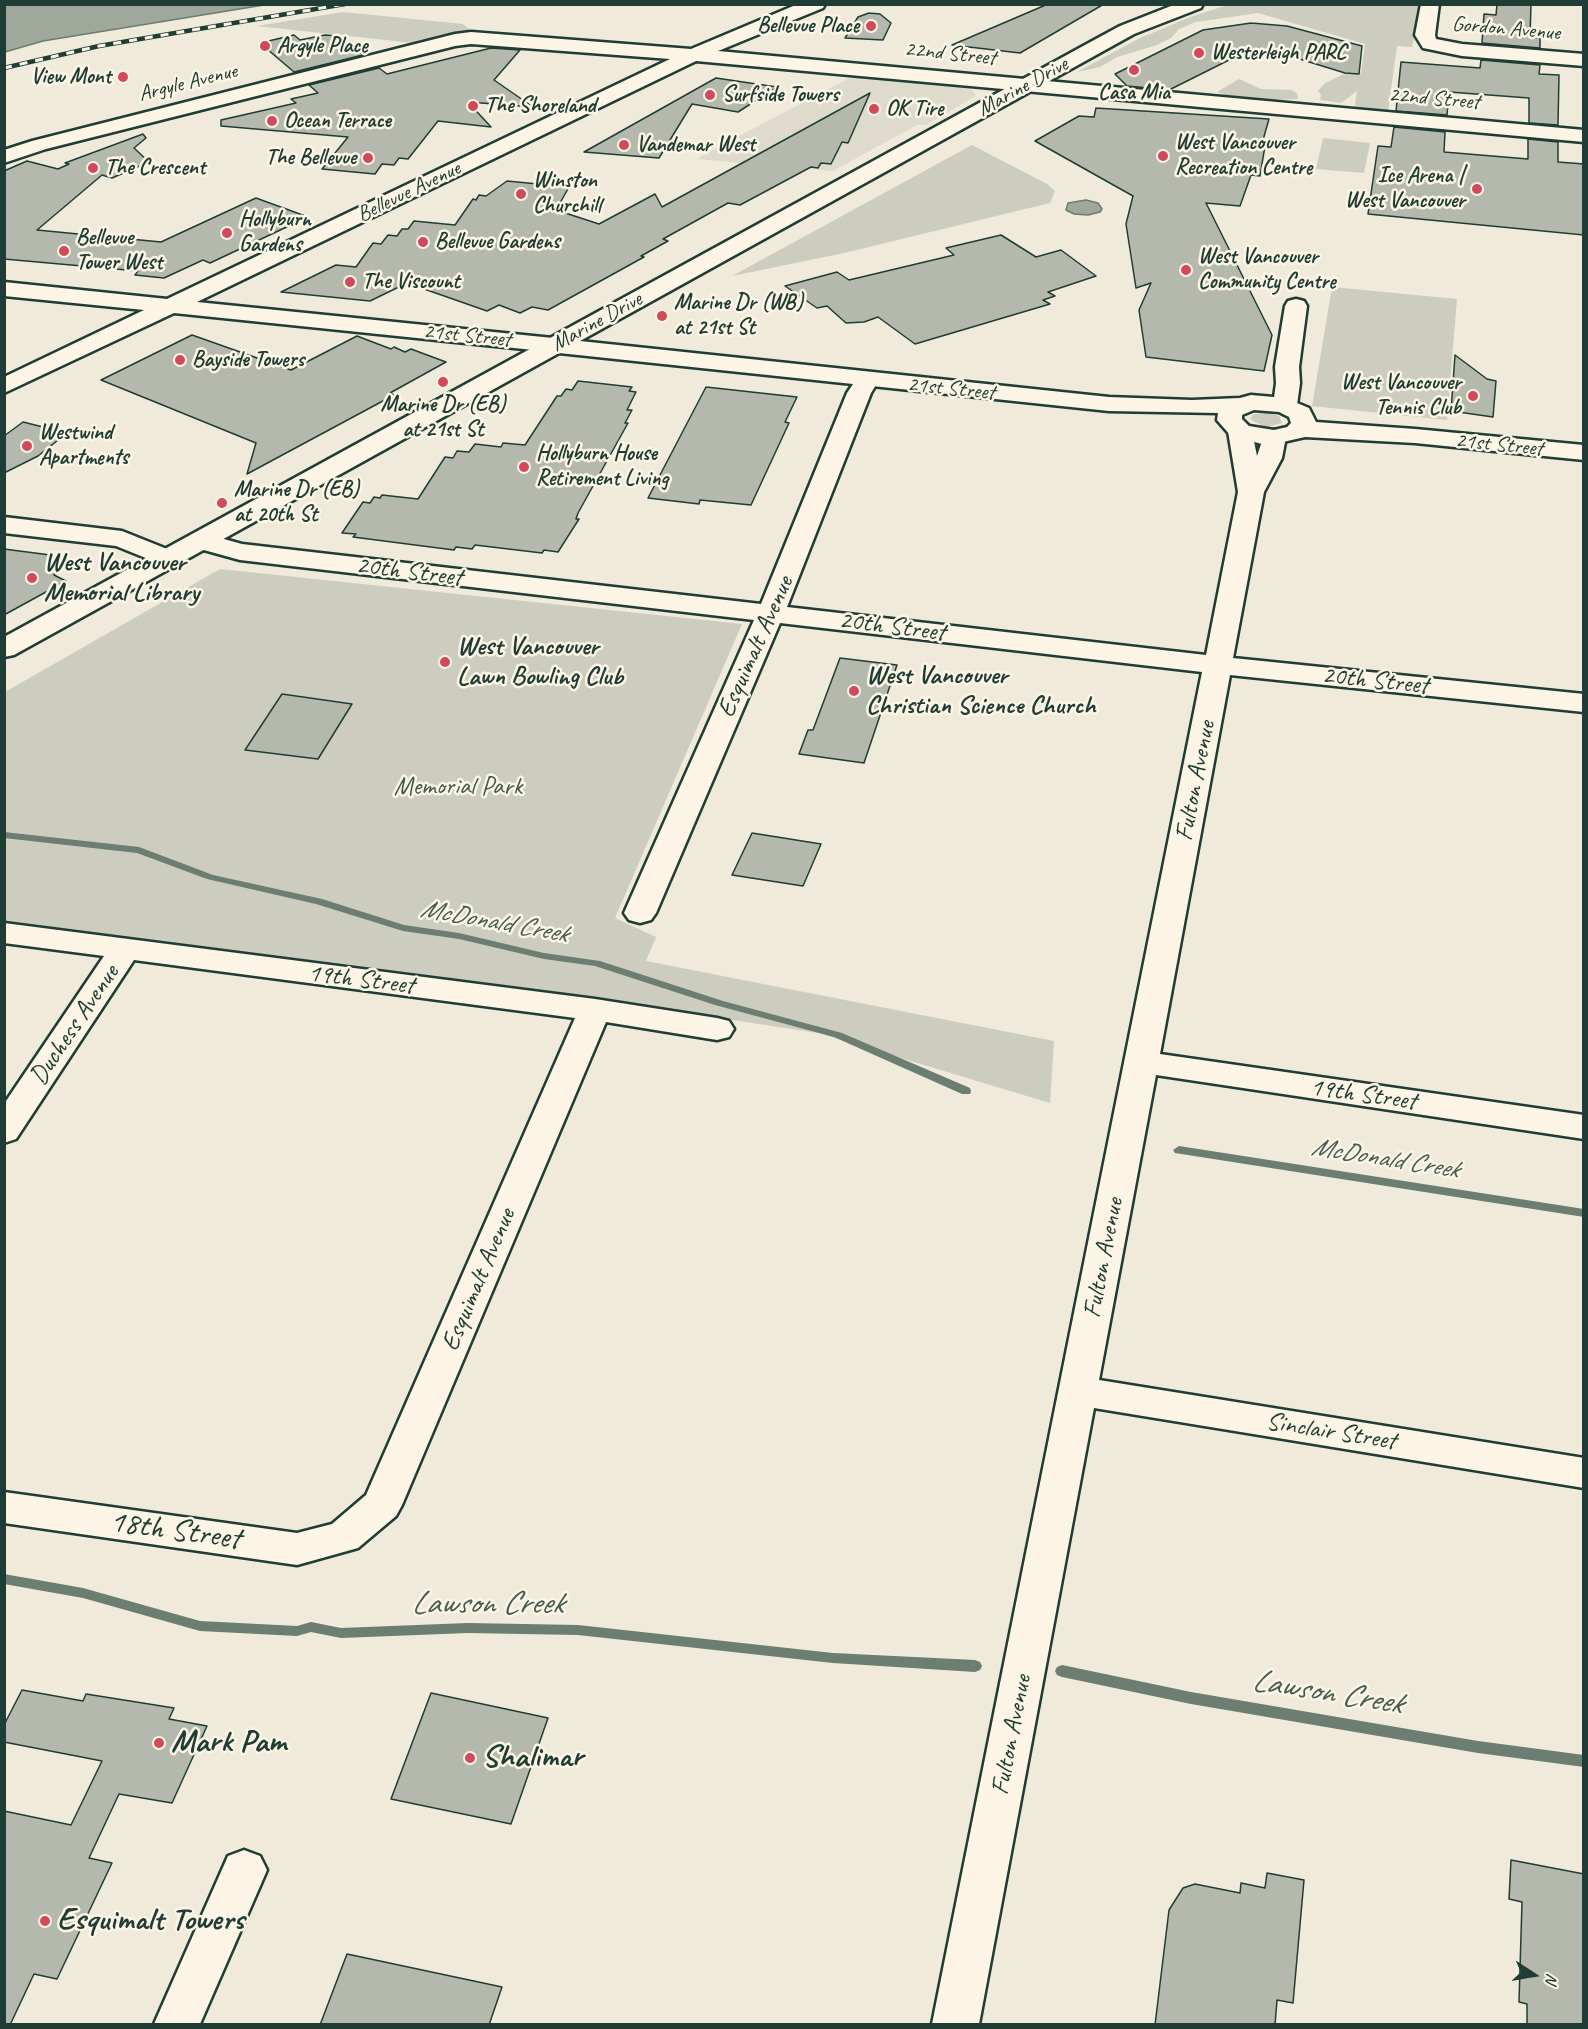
<!DOCTYPE html>
<style>
body{margin:0}
#map{position:relative;width:1588px;height:2029px;overflow:hidden;background:#efeada;font-family:Caveat,sans-serif}
canvas{display:block}
.frame{position:absolute;inset:0;border:6px solid #1f3d34;pointer-events:none}
.north{position:absolute;left:1504px;top:1945px;width:60px;height:60px;-webkit-text-stroke:4px #fcf5e5;paint-order:stroke;rotate:102deg;font-size:16px;font-weight:700;line-height:24px;text-align:center;color:#1f3d34}
.north::after{content:'';display:block;margin:auto;width:21px;height:27px;background:#1f3d34;clip-path:polygon(50% 0,100% 100%,50% 72%,0 100%)}
</style>
<div id="map">
<canvas width="1588" height="2029"></canvas>
<div class="frame"></div>
<div class="north">N</div>
</div>
<script>
const ctx = document.querySelector('canvas').getContext('2d');
ctx.lineJoin = 'round';
function paint(path, color) {
  ctx.fillStyle = color;
  ctx.fill(path, 'evenodd');
}
function toPath(rows) {
  const path = new Path2D();
  for (const r of rows) {
    path.moveTo(r[0], r[1]);
    for (let i = 2; i < r.length; i += 2) path.lineTo(r[i], r[i + 1]);
  }
  return path;
}
function stroke(path, color, width, dash) {
  ctx.strokeStyle = color;
  ctx.lineWidth = width;
  ctx.lineCap = dash ? 'butt' : 'round';
  ctx.setLineDash(dash || []);
  ctx.stroke(path);
}
function write(font, color, halo, rows, align = 'center') {
  ctx.font = font + ' Caveat,sans-serif';
  ctx.lineWidth = 5;
  ctx.setLineDash([]);
  ctx.textBaseline = 'middle';
  ctx.strokeStyle = halo;
  ctx.fillStyle = color;
  for (const [text, x, y, turn = 0] of rows) {
    ctx.save();
    ctx.translate(x, y);
    ctx.rotate((+turn || 0) * Math.PI / 180);
    ctx.textAlign = isNaN(turn) ? turn : align;
    if (halo) ctx.strokeText(text, 0, 0);
    ctx.fillText(text, 0, 0);
    ctx.restore();
  }
}
const built = toPath([
 [853,76,961,86,973,91,976,96,926,125,917,125,833,171,696,159]
]);
const green = toPath([
 [1228,5,1421,5,1412,47,1397,46,1388,111,1354,111,1357,91,1341,103,1320,100,1321,95,1318,91,1324,84,1345,73,1361,73,1365,44,1258,13,1196,22,1179,29,1171,38,1157,45,1117,57,1100,67,1077,72,1140,38,1193,16],
 [343,12,463,24,472,32,413,43,257,26],
 [1239,79,1261,89,1291,90,1297,93,1298,99,1270,100,1232,97,1217,92],
 [1323,138,1370,143,1364,173,1316,169],
 [972,145,1047,184,1055,191,1050,203,844,253,732,276],
 [1332,287,1457,299,1447,420,1312,406],
 [1265,412,1279,416,1282,423,1266,427,1251,420,1252,415],
 [220,569,742,624,615,918,656,937,646,961,1054,1041,1050,1103,818,1033,581,997,5,922,5,692]
]);
const water = toPath([
 [5,4,264,4,264,5,43,41,5,52,5,4],
 [1086,200,1098,203,1102,209,1100,212,1088,215,1074,214,1066,210,1068,203,1086,200]
]);
const stream = toPath([
 [4,832,139,847,213,875,322,899,404,925,459,933,544,953,600,961,723,1001,842,1033,970,1088,971,1091,970,1094,962,1094,834,1037,715,1005,595,966,544,959,459,939,403,931,316,904,207,879,137,853,4,838,4,832],
 [1179,1146,1584,1209,1584,1217,1175,1153,1173,1150,1179,1146],
 [4,1574,83,1588,200,1621,297,1626,311,1622,341,1628,468,1623,578,1625,833,1653,975,1660,980,1662,982,1666,980,1670,975,1672,833,1663,578,1635,468,1633,341,1638,311,1632,297,1636,200,1631,83,1598,4,1584,4,1574],
 [1062,1665,1191,1692,1478,1741,1584,1755,1584,1767,1478,1753,1191,1704,1062,1677,1057,1675,1055,1671,1057,1667,1062,1665]
]);
const building = toPath([
 [1048,4,1104,4,1020,53,952,45,1048,4],
 [1497,4,1531,4,1530,37,1540,38,1540,48,1482,43,1484,14,1496,15,1497,4],
 [869,13,880,14,891,23,883,40,845,38,858,17,869,13],
 [1251,23,1287,26,1362,46,1359,74,1345,73,1277,52,1256,50,1247,51,1169,90,1127,86,1115,74,1203,30,1251,23],
 [294,35,300,40,325,35,338,36,363,55,294,72,260,43,294,35],
 [491,48,520,50,494,80,533,107,468,102,491,127,438,121,408,159,399,158,394,165,382,164,375,174,322,169,348,137,221,126,221,120,296,103,291,99,318,93,309,85,379,68,387,74,491,48],
 [1481,60,1540,65,1539,74,1559,75,1558,125,1529,123,1529,98,1449,92,1447,115,1396,111,1401,62,1480,68,1481,60],
 [716,78,777,87,738,112,692,104,659,158,584,152,716,78],
 [870,93,848,143,842,142,831,164,821,163,818,168,811,167,740,205,728,203,663,239,668,241,641,256,644,257,548,310,532,307,520,313,499,305,487,311,407,283,370,301,281,292,336,265,356,267,373,243,381,244,388,235,397,236,402,229,408,229,414,221,455,225,473,199,476,200,479,195,486,196,507,181,569,187,556,210,599,224,655,194,662,207,870,93],
 [1096,108,1269,119,1263,140,1266,140,1260,176,1251,175,1240,206,1206,203,1272,335,1264,371,1146,357,1139,310,1151,283,1136,288,1126,224,1133,196,1035,141,1079,116,1094,117,1096,108],
 [1394,127,1445,132,1444,152,1528,159,1528,139,1558,142,1558,162,1584,164,1584,235,1368,214,1378,146,1391,147,1394,127],
 [143,134,146,138,134,148,149,162,112,178,102,175,37,230,161,242,256,198,308,217,210,263,203,260,164,278,135,275,138,271,4,259,4,171,27,161,58,169,69,164,65,163,143,134],
 [1001,235,1036,257,1061,250,1096,276,1048,292,1055,296,1043,300,1050,304,915,344,878,317,864,322,846,323,827,306,817,308,785,286,837,272,849,280,954,255,946,248,1001,235],
 [192,335,291,370,357,336,391,349,394,347,405,352,411,349,446,362,390,393,394,395,247,474,256,443,101,380,192,335],
 [1455,355,1487,379,1496,381,1493,417,1451,411,1455,355],
 [578,381,632,387,629,391,636,392,627,410,632,410,625,423,628,423,578,513,576,519,579,519,558,552,544,550,542,553,475,545,472,549,456,547,454,550,353,537,356,534,342,533,363,502,370,503,374,497,380,498,382,495,418,499,445,457,453,458,457,451,469,452,475,444,501,447,503,443,525,445,557,396,561,396,566,389,572,390,578,381],
 [706,387,797,397,785,422,789,423,751,505,700,500,699,504,648,498,706,387],
 [23,422,67,433,38,456,4,473,4,436,23,422],
 [4,549,66,557,60,565,63,565,54,575,66,581,4,615,4,549],
 [840,658,897,665,864,763,799,754,808,730,813,730,840,658],
 [282,694,352,704,318,759,245,750,282,694],
 [752,833,821,844,803,886,732,875,752,833],
 [22,1690,83,1701,86,1694,174,1708,169,1719,207,1726,172,1803,119,1794,89,1858,112,1863,57,1979,34,1974,10,2025,4,2025,4,1811,71,1825,102,1761,4,1742,4,1725,22,1690],
 [431,1693,548,1718,511,1824,391,1799,431,1693],
 [1511,1860,1584,1874,1584,2025,1527,2025,1527,2004,1519,2002,1522,1902,1509,1899,1511,1860],
 [1267,1873,1304,1880,1293,2003,1277,2000,1275,2025,1155,2025,1169,1910,1183,1888,1195,1884,1240,1893,1241,1883,1265,1888,1267,1873],
 [347,1954,502,1987,489,2025,320,2025,347,1954]
]);
const minor = toPath([
 [798,4,825,4,823,8,718,51,1584,130,1584,142,696,61,197,302,553,338,561,340,565,345,561,350,553,352,174,313,4,393,4,377,144,310,4,296,4,282,167,299,670,59,471,44,455,46,46,149,4,163,4,150,32,141,455,34,471,32,691,49,798,4],
 [1421,4,1439,4,1435,35,1436,39,1462,44,1584,54,1584,66,1462,56,1423,48,1415,35,1421,4],
 [1296,299,1304,301,1307,306,1299,367,1300,383,1297,405,1294,410,1285,412,1276,410,1273,405,1276,383,1275,367,1285,306,1288,301,1296,299],
 [867,373,875,375,879,380,871,393,787,607,1206,655,1238,492,1228,431,1231,426,1240,424,1249,426,1252,431,1257,456,1265,432,1274,430,1283,432,1286,437,1282,458,1264,492,1233,658,1584,694,1584,712,1230,675,1160,1054,1584,1115,1584,1139,1156,1075,1099,1380,1584,1458,1584,1488,1094,1408,979,2024,932,2024,1202,672,780,623,656,913,651,920,640,923,629,920,624,913,754,620,240,560,193,547,189,541,193,535,202,533,242,544,761,604,847,393,859,375,867,373],
 [4,517,122,531,177,553,181,559,177,565,168,567,116,546,4,533,4,517],
 [4,923,595,999,717,1018,729,1021,734,1029,729,1037,717,1040,606,1022,402,1505,396,1516,358,1548,297,1565,4,1523,4,1492,297,1533,332,1524,366,1495,575,1018,134,960,16,1139,4,1143,4,1104,104,956,4,943,4,923],
 [244,1850,260,1856,267,1870,200,2024,154,2024,228,1856,244,1850]
]);
const major = toPath([
 [1176,4,1203,4,1201,8,1134,34,580,341,1109,397,1192,400,1240,398,1251,395,1285,398,1309,408,1316,422,1415,429,1584,445,1584,460,1415,443,1305,437,1274,444,1262,444,1231,436,1217,420,1218,413,1109,411,559,353,14,655,4,657,4,637,1085,45,1120,26,1176,4],
 [1254,410,1279,412,1289,417,1291,423,1287,427,1274,430,1249,426,1242,419,1242,415,1254,410]
]);
const rail = toPath([
 [4,68,99,46,345,4]
]);
const markers = [
 [871,26,6,"#d1495b"],
 [265,46,6,"#d1495b"],
 [1199,53,6,"#d1495b"],
 [1134,70,6,"#d1495b"],
 [123,77,6,"#d1495b"],
 [710,95,6,"#d1495b"],
 [473,106,6,"#d1495b"],
 [874,109,6,"#d1495b"],
 [272,121,6,"#d1495b"],
 [624,145,6,"#d1495b"],
 [1163,156,6,"#d1495b"],
 [368,158,6,"#d1495b"],
 [93,168,6,"#d1495b"],
 [1477,189,6,"#d1495b"],
 [521,194,6,"#d1495b"],
 [227,233,6,"#d1495b"],
 [423,242,6,"#d1495b"],
 [64,251,6,"#d1495b"],
 [1186,270,6,"#d1495b"],
 [350,282,6,"#d1495b"],
 [662,316,6,"#d1495b"],
 [180,360,6,"#d1495b"],
 [443,382,6,"#d1495b"],
 [1473,396,6,"#d1495b"],
 [27,446,6,"#d1495b"],
 [524,467,6,"#d1495b"],
 [222,503,6,"#d1495b"],
 [32,578,6,"#d1495b"],
 [445,662,6,"#d1495b"],
 [854,691,6,"#d1495b"],
 [159,1743,6,"#d1495b"],
 [470,1758,6,"#d1495b"],
 [45,1921,6,"#d1495b"]
];
const farPoinames = [
 ["Bellevue Place",859,26,"right"],
 ["Argyle Place",277,46],
 ["Westerleigh PARC",1211,53],
 ["View Mont",111,77,"right"],
 ["Casa Mia",1134,93,"center"],
 ["Surfside Towers",722,95],
 ["The Shoreland",485,106],
 ["OK Tire",886,109],
 ["Ocean Terrace",284,121],
 ["West Vancouver",1175,143],
 ["Recreation Centre",1175,168],
 ["Vandemar West",636,145],
 ["The Bellevue",356,158,"right"],
 ["The Crescent",105,168],
 ["Ice Arena |",1465,176,"right"],
 ["West Vancouver",1465,201,"right"],
 ["Winston",533,181],
 ["Churchill",533,206],
 ["Hollyburn",239,220],
 ["Gardens",239,245],
 ["Bellevue",76,238],
 ["Tower West",76,263],
 ["Bellevue Gardens",435,242],
 ["West Vancouver",1198,257],
 ["Community Centre",1198,282],
 ["The Viscount",362,282],
 ["Marine Dr (WB)",674,303],
 ["at 21st St",674,328],
 ["Bayside Towers",192,360],
 ["West Vancouver",1461,383,"right"],
 ["Tennis Club",1461,408,"right"],
 ["Marine Dr (EB)",443,405,"center"],
 ["at 21st St",443,430,"center"],
 ["Westwind",39,433],
 ["Apartments",39,458],
 ["Hollyburn House",536,454],
 ["Retirement Living",536,479],
 ["Marine Dr (EB)",234,490],
 ["at 20th St",234,515]
];
const farStreetnames = [
 ["Gordon Avenue",1506,29,5],
 ["22nd Street",950,54,6],
 ["Argyle Avenue",188,83,-14],
 ["Marine Drive",1023,87,-29],
 ["22nd Street",1434,99,5],
 ["Bellevue Avenue",409,192,-26],
 ["Marine Drive",597,322,-29],
 ["21st Street",467,336,6],
 ["21st Street",951,389,6],
 ["21st Street",1499,445,6]
];
const poiNames = [
 ["West Vancouver",44,563],
 ["Memorial Library",44,593],
 ["West Vancouver",457,647],
 ["Lawn Bowling Club",457,677],
 ["West Vancouver",866,676],
 ["Christian Science Church",866,706]
];
const streetNames = [
 ["20th Street",409,572,7],
 ["20th Street",892,627,7],
 ["Esquimalt Avenue",756,647,-66],
 ["20th Street",1375,681,6],
 ["Fulton Avenue",1196,781,-79],
 ["19th Street",361,980,7],
 ["Duchess Avenue",75,1025,-56],
 ["19th Street",1363,1095,8],
 ["Fulton Avenue",1104,1258,-79],
 ["Esquimalt Avenue",479,1280,-67],
 ["Sinclair Street",1331,1432,9],
 ["Fulton Avenue",1012,1735,-79]
];
const parkNames = [
 ["Memorial Park",458,787]
];
const waterNames = [
 ["McDonald Creek",494,922,10],
 ["McDonald Creek",1385,1159,9]
];
const nearStreetnames = [
 ["18th Street",175,1531,8]
];
const nearPoinames = [
 ["Mark Pam",171,1743],
 ["Shalimar",482,1758],
 ["Esquimalt Towers",57,1921]
];
const nearWaternames = [
 ["Lawson Creek",487,1604],
 ["Lawson Creek",1327,1693,9]
];
paint(built, '#dedbcc');
paint(green, '#cccdbf');
paint(water, '#9fa89a');
stroke(water, '#6c7d71', 1.5);
paint(stream, '#6c7d71');
paint(building, '#b5b9ad');
stroke(building, '#1f3d34', 1.5);
stroke(minor, '#1f3d34', 5);
stroke(major, '#1f3d34', 5);
paint(minor, '#fcf5e5');
paint(major, '#fcf5e5');
stroke(rail, '#1f3d34', 4.5);
stroke(rail, '#fcf5e5', 3, [8]);
for (const [x, y, r, color] of markers) {
  const dot = new Path2D();
  dot.arc(x, y, r, 0, 2 * Math.PI);
  ctx.fillStyle = color;
  ctx.fill(dot);
  stroke(dot, '#fcf5e5', 2);
}
write('bold 22px', '#1f3d34', '#fcf5e5', farPoinames, 'left');
write('22px', '#1f3d34', '#fcf5e5', farStreetnames);
write('bold 26px', '#1f3d34', '#fcf5e5', poiNames, 'left');
write('26px', '#1f3d34', '#fcf5e5', streetNames);
write('26px', '#425a50', '#fcf5e5', parkNames);
write('italic 27px', '#455d53', '#fcf5e5', waterNames);
write('32px', '#1f3d34', '#fcf5e5', nearStreetnames);
write('bold 32px', '#1f3d34', '#fcf5e5', nearPoinames, 'left');
write('italic 33px', '#455d53', '#fcf5e5', nearWaternames);
</script>
